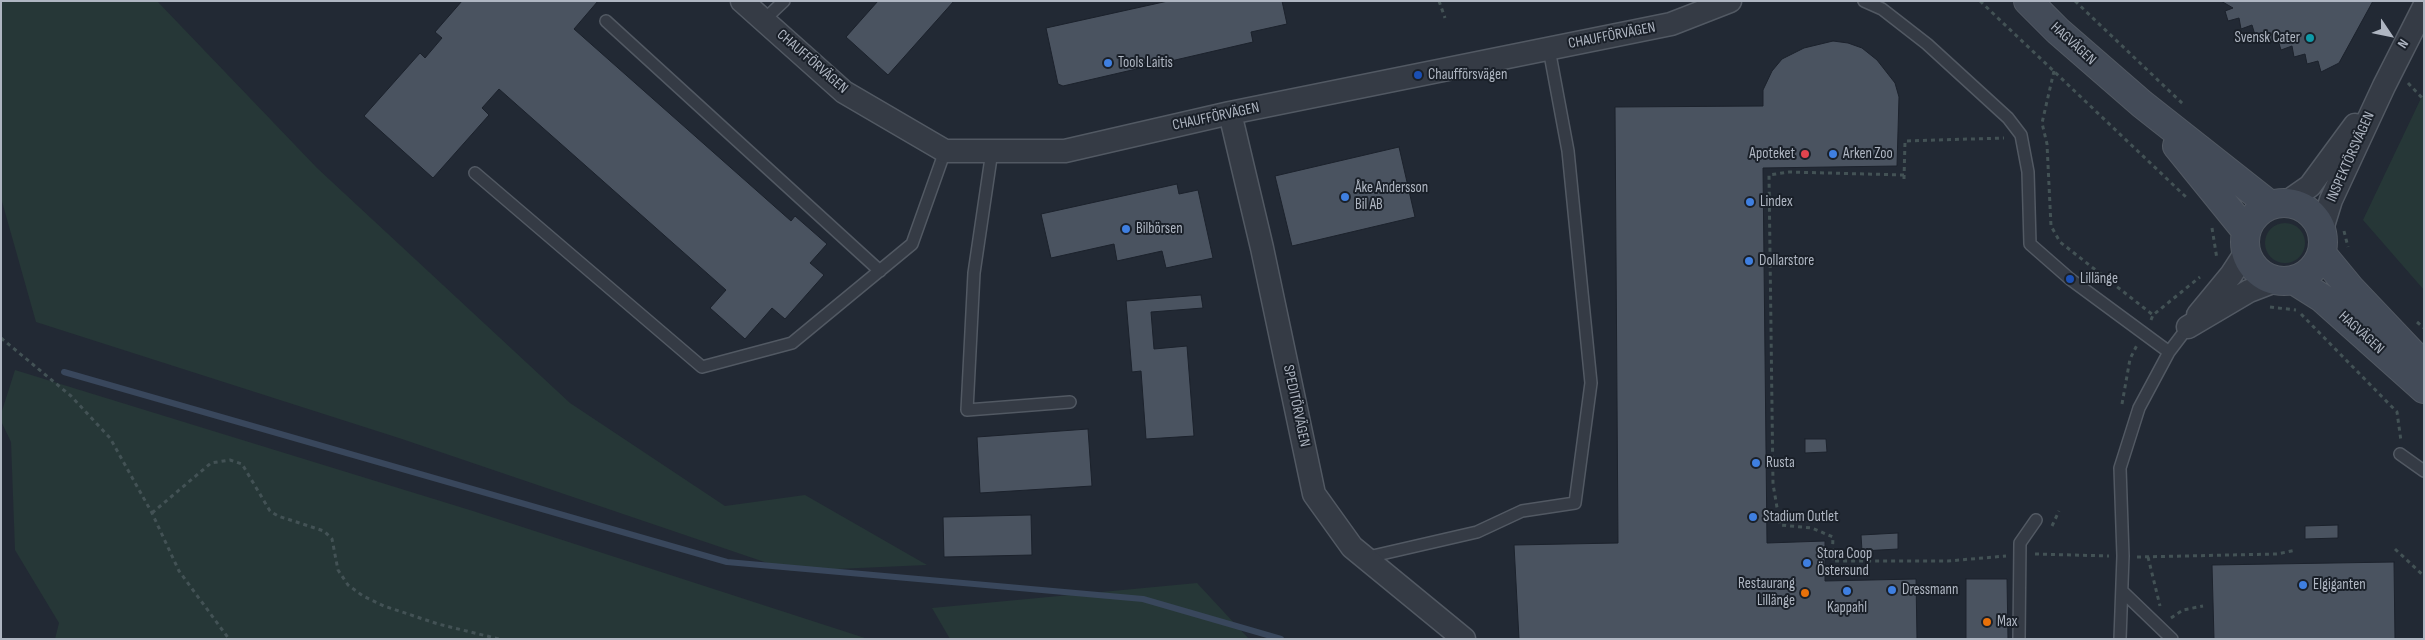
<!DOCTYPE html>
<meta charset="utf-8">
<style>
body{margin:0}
#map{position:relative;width:2425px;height:640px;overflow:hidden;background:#222934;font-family:"Sofia Sans Condensed",sans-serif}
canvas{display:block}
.frame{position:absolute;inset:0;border:2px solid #afb6c2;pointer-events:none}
.north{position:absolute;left:2365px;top:10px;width:50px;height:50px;-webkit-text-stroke:4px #1a2029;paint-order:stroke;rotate:124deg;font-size:14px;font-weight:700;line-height:20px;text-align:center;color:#afb6c2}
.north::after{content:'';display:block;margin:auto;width:18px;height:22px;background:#afb6c2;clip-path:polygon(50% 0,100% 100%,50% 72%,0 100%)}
</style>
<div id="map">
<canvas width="2425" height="640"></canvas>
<div class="frame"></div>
<div class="north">N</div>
</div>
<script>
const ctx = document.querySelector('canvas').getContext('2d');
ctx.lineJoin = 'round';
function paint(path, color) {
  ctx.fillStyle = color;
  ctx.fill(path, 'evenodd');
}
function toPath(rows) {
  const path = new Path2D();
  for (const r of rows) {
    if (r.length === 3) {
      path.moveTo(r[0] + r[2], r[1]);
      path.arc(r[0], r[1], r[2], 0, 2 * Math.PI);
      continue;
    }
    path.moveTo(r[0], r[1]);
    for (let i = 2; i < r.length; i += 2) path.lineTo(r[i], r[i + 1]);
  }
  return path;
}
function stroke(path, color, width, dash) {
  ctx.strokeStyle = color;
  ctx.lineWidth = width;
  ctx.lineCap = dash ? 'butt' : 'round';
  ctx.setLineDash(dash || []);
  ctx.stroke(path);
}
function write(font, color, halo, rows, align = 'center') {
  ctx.font = font + ' "Sofia Sans Condensed",sans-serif';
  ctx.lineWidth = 4;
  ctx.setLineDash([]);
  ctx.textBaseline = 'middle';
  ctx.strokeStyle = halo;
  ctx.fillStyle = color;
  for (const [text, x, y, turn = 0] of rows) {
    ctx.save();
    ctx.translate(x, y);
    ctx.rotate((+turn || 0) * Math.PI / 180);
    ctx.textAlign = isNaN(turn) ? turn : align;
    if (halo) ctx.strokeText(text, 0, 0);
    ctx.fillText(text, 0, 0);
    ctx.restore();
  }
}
const green = toPath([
 [1,1,157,1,317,168,570,403,725,506,805,495,927,565,791,571,402,439,36,322,1,198],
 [2424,92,2424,290,2363,220],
 [2285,243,20],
 [15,370,473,511,868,639,55,639,59,623,15,550,11,442,1,421,1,414],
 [1197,583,1249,639,950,639,932,608]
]);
const stream = toPath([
 [64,372,727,562,1143,599,1281,639]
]);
const building = toPath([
 [462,1,598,1,574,29,791,221,795,216,827,244,810,263,824,275,785,319,772,308,745,339,710,308,726,290,499,89,482,108,489,115,433,178,364,116,420,53,425,58,442,38,435,32,462,1],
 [878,1,954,1,888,75,846,37,878,1],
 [1168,1,1282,1,1287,24,1251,32,1253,42,1063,86,1058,84,1046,28,1168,1],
 [2221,1,2373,1,2339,63,2321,72,2318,61,2307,64,2305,54,2294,57,2292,46,2281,50,2278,40,2268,42,2266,32,2255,35,2252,25,2241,29,2239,18,2228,21,2225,11,2233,8,2221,1],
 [1833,41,1848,43,1862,48,1877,60,1895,83,1899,97,1897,166,1763,168,1767,543,1825,541,1825,581,1916,579,1917,639,1519,639,1514,545,1618,543,1615,107,1763,106,1763,90,1772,71,1782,59,1804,48,1833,41],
 [1399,147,1415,217,1292,246,1275,176,1399,147],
 [1177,184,1179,194,1198,190,1213,258,1166,268,1162,251,1117,261,1114,244,1051,258,1041,214,1177,184],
 [1201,295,1203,308,1151,312,1154,349,1187,346,1194,436,1146,439,1141,371,1132,372,1126,301,1201,295],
 [1088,429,1092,486,980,493,977,437,1088,429],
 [1805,439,1826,439,1827,452,1805,453,1805,439],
 [1031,515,1032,555,944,557,943,517,1031,515],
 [2338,525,2338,538,2305,539,2305,526,2338,525],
 [1898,533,1898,549,1862,551,1861,535,1898,533],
 [2394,562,2395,639,2214,639,2212,565,2394,562],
 [1966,579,2007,579,2008,639,1966,639,1966,579]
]);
const path = toPath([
 [1439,1,1445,18],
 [1980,1,2186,197],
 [2075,1,2183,104],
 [2054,71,2042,123,2047,144,2051,226,2060,242,2153,315],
 [2408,83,2424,100],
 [1904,175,1789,172,1769,175,1773,484,1780,525,1812,528,1833,537,1832,561,1948,561,2006,556],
 [1904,179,1905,141,2004,138],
 [2212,228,2217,259],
 [2344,231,2348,247],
 [2270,307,2296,310],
 [2301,314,2397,412,2401,441],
 [2151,320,2153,315,2200,277],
 [2417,322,2424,328],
 [1,338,71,396,110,438,152,513,179,571,229,639],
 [2122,404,2130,359,2137,345],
 [152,513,211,463,230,460,242,464,270,511,278,516,324,531,332,539,338,570,348,585,363,596,384,606,438,624,499,639],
 [2052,526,2059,511],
 [2395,549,2424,576],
 [2035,554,2109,556],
 [2137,557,2277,554,2296,550],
 [2148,557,2160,606],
 [2171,618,2183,610,2203,606]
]);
const lane = toPath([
 [1864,1,1882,9,1927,44,2008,118,2021,135,2028,172,2030,244,2070,279,2169,352],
 [764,20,784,1],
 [606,21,880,271],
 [992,151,974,273,967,410,1070,402],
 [475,173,702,367,792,343,912,244,945,151],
 [2400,454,2424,471],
 [1364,558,1477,532,1522,511,1575,503,1591,383,1568,151,1549,49],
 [2122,591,2172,639],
 [2019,639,2020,543,2036,520],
 [2120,639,2123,556,2120,468,2139,408,2169,352,2188,327]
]);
const street = toPath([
 [742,1,844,92,945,151,1065,151,1230,113,1671,24,1730,1],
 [1230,113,1262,248,1314,494,1352,547,1464,639],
 [2287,202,2310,186,2355,125],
 [2322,229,2331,200,2384,86,2424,7],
 [2198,315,2231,275,2246,252],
 [2188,327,2249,291,2275,281]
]);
const secondary = toPath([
 [2028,1,2058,31,2142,104,2270,205],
 [2177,146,2246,231],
 [2284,242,39],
 [2322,254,2350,288,2424,366],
 [2295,281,2322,298,2424,389]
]);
const markers = [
 [2310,38,5,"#0f9aa8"],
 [1108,63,5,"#3f7fe0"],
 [1418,75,5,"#1a4fb4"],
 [1805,154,5,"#e0444e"],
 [1833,154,5,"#3f7fe0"],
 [1345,197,5,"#3f7fe0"],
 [1750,202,5,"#3f7fe0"],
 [1126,229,5,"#3f7fe0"],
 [1749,261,5,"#3f7fe0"],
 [2070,279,5,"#1a4fb4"],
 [1756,463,5,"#3f7fe0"],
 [1753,517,5,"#3f7fe0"],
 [1807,563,5,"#3f7fe0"],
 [2303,585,5,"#3f7fe0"],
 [1892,590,5,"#3f7fe0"],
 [1847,591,5,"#3f7fe0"],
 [1805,593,5,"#e8710a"],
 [1987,622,5,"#e8710a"]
];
const streetNames = [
 ["CHAUFFÖRVÄGEN",1612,36,-11],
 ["HAGVÄGEN",2073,44,42],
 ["CHAUFFÖRVÄGEN",812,62,41],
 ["CHAUFFÖRVÄGEN",1216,117,-12],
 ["INSPEKTÖRSVÄGEN",2351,157,-66],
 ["HAGVÄGEN",2361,333,42],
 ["SPEDITÖRVÄGEN",1296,406,78]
];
const poiNames = [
 ["Svensk Cater",2300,38,"right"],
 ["Tools Laitis",1118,63],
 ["Chaufförsvägen",1428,75],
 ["Apoteket",1795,154,"right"],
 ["Arken Zoo",1843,154],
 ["Åke Andersson",1355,188],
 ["Bil AB",1355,205],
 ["Lindex",1760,202],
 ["Bilbörsen",1136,229],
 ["Dollarstore",1759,261],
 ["Lillänge",2080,279],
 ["Rusta",1766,463],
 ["Stadium Outlet",1763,517],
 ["Stora Coop",1817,554],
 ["Östersund",1817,571],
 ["Restaurang",1795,584,"right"],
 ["Lillänge",1795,601,"right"],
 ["Elgiganten",2313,585],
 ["Dressmann",1902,590],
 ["Kappahl",1847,608,"center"],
 ["Max",1997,622]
];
paint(green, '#263737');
stroke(stream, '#39475c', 6);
paint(building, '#4a5360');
stroke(building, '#1c222c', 1);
stroke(lane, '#525963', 14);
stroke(street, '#525963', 25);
stroke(secondary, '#525963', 30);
stroke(path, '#435255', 3, [4, 4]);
stroke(lane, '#353b45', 11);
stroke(street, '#353b45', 22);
stroke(secondary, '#434b58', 28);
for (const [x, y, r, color] of markers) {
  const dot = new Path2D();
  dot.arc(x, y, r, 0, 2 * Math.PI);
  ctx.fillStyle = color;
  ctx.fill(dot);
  stroke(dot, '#1a2029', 2);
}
write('15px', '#afb6c2', '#1a2029', streetNames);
write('15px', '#afb6c2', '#1a2029', poiNames, 'left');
</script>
